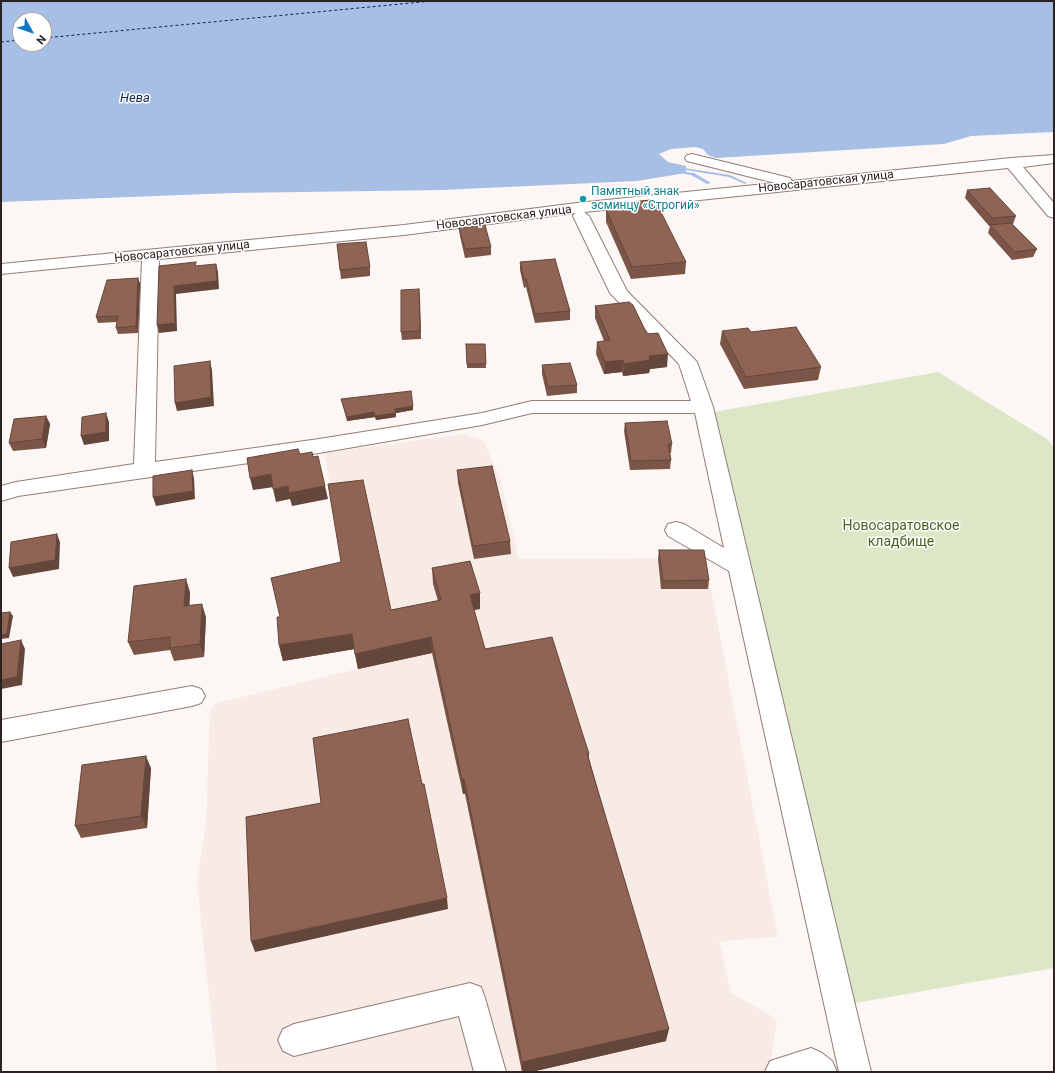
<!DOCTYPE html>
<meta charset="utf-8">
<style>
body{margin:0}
#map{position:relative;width:1055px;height:1073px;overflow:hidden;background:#fcf7f5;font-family:Roboto,sans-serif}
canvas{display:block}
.frame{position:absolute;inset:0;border:2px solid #2c2320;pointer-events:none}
.north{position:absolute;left:12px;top:12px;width:40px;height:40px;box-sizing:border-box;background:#fff;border:1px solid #aba7a6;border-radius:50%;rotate:130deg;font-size:11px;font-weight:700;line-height:16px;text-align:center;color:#2c2320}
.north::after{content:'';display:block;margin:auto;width:14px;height:18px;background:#1377c3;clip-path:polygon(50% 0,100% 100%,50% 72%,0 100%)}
</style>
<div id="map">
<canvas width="1055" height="1073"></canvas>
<div class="frame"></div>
<div class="north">N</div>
</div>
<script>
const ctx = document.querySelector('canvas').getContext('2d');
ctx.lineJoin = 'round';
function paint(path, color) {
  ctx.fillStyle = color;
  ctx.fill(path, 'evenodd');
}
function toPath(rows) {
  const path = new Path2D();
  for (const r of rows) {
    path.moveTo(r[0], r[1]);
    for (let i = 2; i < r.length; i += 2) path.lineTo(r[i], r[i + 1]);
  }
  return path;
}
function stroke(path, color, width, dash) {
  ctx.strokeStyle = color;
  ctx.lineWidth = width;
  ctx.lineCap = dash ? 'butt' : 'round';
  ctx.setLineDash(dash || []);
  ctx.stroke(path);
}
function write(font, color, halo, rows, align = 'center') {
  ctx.font = font + ' Roboto,sans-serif';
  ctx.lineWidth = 3;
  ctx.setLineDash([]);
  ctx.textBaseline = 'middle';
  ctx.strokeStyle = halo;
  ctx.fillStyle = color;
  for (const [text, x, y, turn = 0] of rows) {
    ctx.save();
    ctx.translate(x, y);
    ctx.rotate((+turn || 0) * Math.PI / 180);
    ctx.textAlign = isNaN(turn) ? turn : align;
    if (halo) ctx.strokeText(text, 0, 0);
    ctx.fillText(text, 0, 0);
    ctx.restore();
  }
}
const built = toPath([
 [463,434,483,440,500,478,519,559,705,558,778,937,719,941,731,993,777,1019,769,1072,217,1072,197,882,206,823,210,711,217,703,358,669,325,453]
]);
const green = toPath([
 [938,372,1047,439,1054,447,1054,968,855,1003,714,412]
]);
const water = toPath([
 [1,1,1054,1,1054,132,971,136,944,144,716,158,708,155,703,149,695,147,671,149,659,154,668,162,686,166,686,173,637,181,441,190,233,193,1,202],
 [20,20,44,20,44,44,20,44]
]);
const stream = toPath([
 [684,168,730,175,747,183,745,184,729,177,686,170,684,170,684,168],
 [684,172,694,173,711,183,707,184,691,175,684,174,684,172]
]);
const ferry = toPath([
 [44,38,432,1],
 [1,42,20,40]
]);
const minor = toPath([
 [692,154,790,178,792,181,1011,158,1054,155,1054,163,1023,167,1054,203,1054,218,1048,216,1008,168,584,212,589,216,627,291,697,362,713,407,871,1072,839,1072,729,571,668,536,665,530,668,524,676,522,684,524,724,548,695,413,532,413,482,425,319,453,18,496,1,501,1,486,16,482,134,464,142,260,1,274,1,264,404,225,577,203,775,183,687,161,685,158,687,155,692,154],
 [575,213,573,216,610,293,679,364,691,401,532,401,482,413,319,439,155,462,159,259,404,235,575,213],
 [192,686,201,689,205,696,201,703,192,706,1,742,1,720,192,686],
 [470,983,481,987,485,998,506,1072,474,1072,459,1016,294,1056,283,1051,278,1040,283,1029,294,1024,470,983],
 [811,1048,822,1053,832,1061,837,1072,765,1072,770,1061,811,1048]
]);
const wall = toPath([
 [967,190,1016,216,1013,224,1012,224,1037,249,1033,257,1012,260,988,233,990,226,989,226,965,198],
 [612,204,653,206,686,262,685,274,631,279,606,222,606,210,612,210],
 [459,228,491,247,491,255,465,258,460,236],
 [337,244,370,267,370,276,341,279],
 [520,262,570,311,570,320,535,323,526,287,524,288,520,270],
 [138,278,140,284,138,333,118,334,116,328,117,322,98,323,96,317],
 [419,289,421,339,402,340,401,332],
 [595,306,647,334,667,367,650,369,649,373,623,376,622,372,604,374,596,354,597,342,604,341,595,318],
 [722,331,751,332,821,367,818,380,744,389,720,344],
 [466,344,485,344,486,368,467,368],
 [542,365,577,385,577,393,547,396,542,374],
 [341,399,413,410,396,413,396,417,376,420,375,417,347,421],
 [46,416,50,424,46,448,13,451,9,443],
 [625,423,672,444,671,453,670,453,671,460,670,469,630,470,624,431],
 [457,470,510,541,511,554,474,559,458,483],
 [659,550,709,580,708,589,661,589,658,559],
 [432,568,480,593,480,609,474,610,485,649,589,754,589,758,666,1041,531,1072,522,1072,465,794,463,794,432,653,358,669,354,649,283,661,279,645,391,610,438,601,433,584],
 [190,592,189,606,206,617,204,657,174,661,170,650,134,655,128,642],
 [151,768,147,828,81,838,75,826]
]);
const shadedWall = toPath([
 [216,264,218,272,219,289,176,294,177,331,159,333,157,325,174,286],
 [138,278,140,284,138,333,136,326],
 [419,289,420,297,421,339,420,331],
 [668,354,667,367,650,369,649,373,623,376,624,364,649,356],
 [623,360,622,372,604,374,605,362],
 [210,361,212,370,214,406,177,411,175,403],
 [413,406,413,410,396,413,396,417,376,420,375,416,395,409],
 [374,412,375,417,347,421,347,417],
 [106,413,109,422,109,441,84,445,81,436],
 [46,416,50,424,46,448,42,439],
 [192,470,194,478,195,499,156,506,153,497],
 [271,474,274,487,253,490,250,478],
 [288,486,325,486,328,499,292,506,290,499,276,502,273,489],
 [57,534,60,542,59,569,13,577,9,568],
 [186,579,190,592,189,619,184,606],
 [480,593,480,609,471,610,470,595],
 [202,604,206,617,204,657,200,644],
 [10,612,13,616,9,638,1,639,1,635],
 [352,634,355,649,283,661,279,645],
 [431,637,432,653,358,669,355,654],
 [21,640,25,649,22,685,1,689,1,680],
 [146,756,151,768,147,828,141,816],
 [462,779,464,779,465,794,463,794],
 [447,898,448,909,255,952,251,941],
 [669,1029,666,1041,531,1072,522,1072,522,1062]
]);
const building = toPath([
 [990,188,1016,216,992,218,967,190,990,188],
 [650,200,653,206,658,206,686,262,632,267,606,210,615,210,612,204,650,200],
 [1011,223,1037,249,1015,252,990,225,1011,223],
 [485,225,491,247,465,249,459,228,485,225],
 [366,242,370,267,340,270,337,244,366,242],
 [555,259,570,311,535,314,526,279,524,279,520,262,555,259],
 [196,262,195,266,216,264,217,281,174,286,175,323,157,325,159,266,196,262],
 [138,278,136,326,116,328,118,316,96,317,107,280,138,278],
 [419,289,420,331,401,332,401,290,419,289],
 [629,302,633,305,647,334,658,333,668,354,649,356,650,360,624,364,623,360,605,362,597,342,610,340,595,306,629,302],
 [796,327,821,367,746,377,722,331,748,328,751,332,796,327],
 [466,344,485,344,486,364,467,364,466,344],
 [210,361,211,397,175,403,174,366,210,361],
 [570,363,577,385,548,387,542,365,570,363],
 [411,391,413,406,395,409,396,413,375,416,374,412,347,417,341,399,411,391],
 [106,413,106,432,81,436,82,417,106,413],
 [46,416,42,439,9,443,14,419,46,416],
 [667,421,672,444,668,444,671,460,631,461,625,423,667,421],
 [298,449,300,454,312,452,313,457,318,456,325,486,289,493,288,486,273,489,271,474,250,478,247,458,298,449],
 [492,466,510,541,473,546,457,470,492,466],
 [192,470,193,491,153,497,153,476,192,470],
 [363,480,391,610,441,600,432,568,470,561,480,593,470,595,485,649,552,637,589,754,587,754,669,1029,522,1062,464,779,462,779,431,637,355,654,352,634,279,645,277,617,280,617,271,578,341,562,328,484,363,480],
 [57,534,55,560,9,568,11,542,57,534],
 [659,550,704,550,709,580,663,581,659,550],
 [186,579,184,606,202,604,200,644,170,648,170,637,128,642,134,586,186,579],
 [10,612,7,634,1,635,1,613,10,612],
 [21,640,17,677,1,680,1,644,21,640],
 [408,719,422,784,424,784,447,898,251,941,246,817,321,803,313,738,408,719],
 [146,756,141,816,75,826,82,765,146,756]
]);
const markers = [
 [583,199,4,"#0f9aa8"]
];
const farStreetnames = [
 ["Новосаратовская улица",826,182,-6],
 ["Новосаратовская улица",504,218,-7],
 ["Новосаратовская улица",182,252,-6]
];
const farCulturenames = [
 ["Памятный знак",591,192],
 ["эсминцу «Строгий»",591,206]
];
const farWaternames = [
 ["Нева",135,99]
];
const parkNames = [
 ["Новосаратовское",901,526],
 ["кладбище",901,542]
];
paint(built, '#f8eae5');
paint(green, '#dce7c8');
paint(water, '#a7bee5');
paint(stream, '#a7bee5');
stroke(ferry, '#0e2958', 1, [3, 2.5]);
stroke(minor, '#937d75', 2);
paint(minor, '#fff');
paint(wall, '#7b5648');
paint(shadedWall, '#64463b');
paint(building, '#8f6454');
stroke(building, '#64463b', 1);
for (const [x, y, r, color] of markers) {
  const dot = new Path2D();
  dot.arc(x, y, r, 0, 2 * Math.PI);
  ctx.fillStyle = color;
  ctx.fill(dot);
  stroke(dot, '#fff', 1.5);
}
write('12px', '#2c2320', '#fff', farStreetnames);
write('12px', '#0d838f', '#fff', farCulturenames, 'left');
write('italic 13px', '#0e2958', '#fff', farWaternames);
write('14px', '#4e6020', '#fff', parkNames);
</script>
